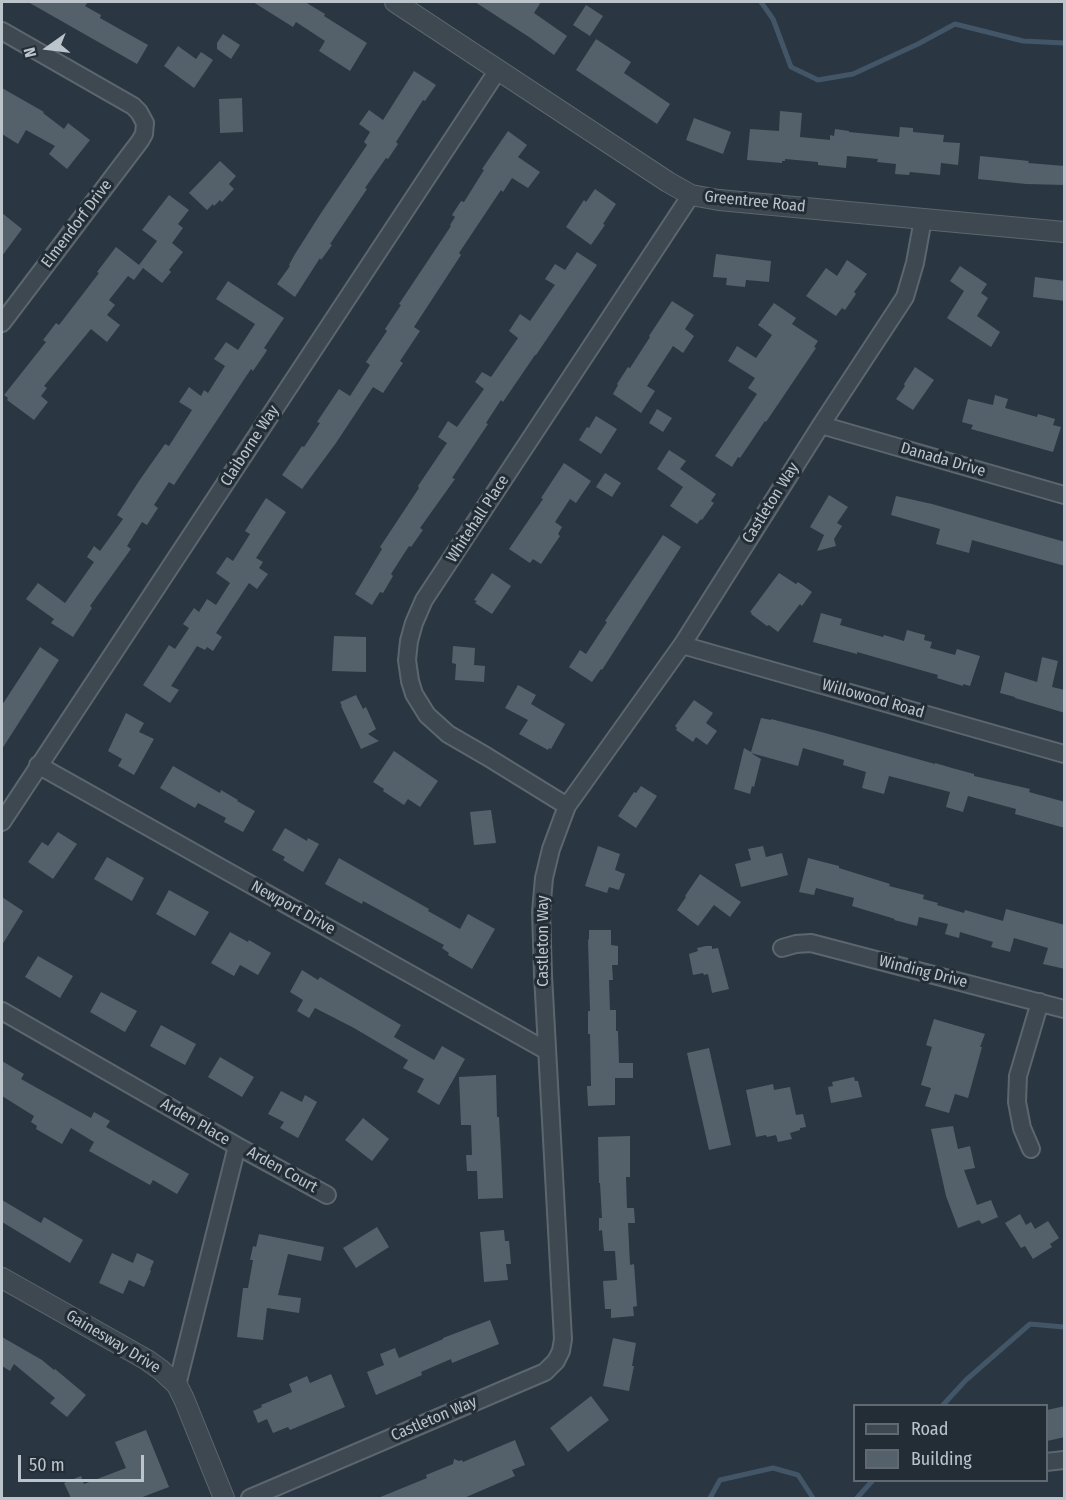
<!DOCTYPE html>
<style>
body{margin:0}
#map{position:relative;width:1066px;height:1500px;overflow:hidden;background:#2a3641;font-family:"Fira Sans Condensed",sans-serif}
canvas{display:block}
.frame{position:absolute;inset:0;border:3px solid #bbc3cb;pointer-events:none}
.legend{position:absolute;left:853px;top:1404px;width:195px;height:78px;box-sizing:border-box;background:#232d36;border:2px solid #606972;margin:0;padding:8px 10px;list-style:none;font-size:18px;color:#bbc3cb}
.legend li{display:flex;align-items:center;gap:12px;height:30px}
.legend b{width:30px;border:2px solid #606972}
.north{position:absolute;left:18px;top:18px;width:60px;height:60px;-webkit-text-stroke:4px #232d36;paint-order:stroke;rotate:256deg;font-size:16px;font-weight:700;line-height:24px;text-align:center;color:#bbc3cb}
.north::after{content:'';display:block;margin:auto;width:21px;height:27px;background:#bbc3cb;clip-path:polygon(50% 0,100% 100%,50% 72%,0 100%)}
.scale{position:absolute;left:18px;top:1455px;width:126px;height:27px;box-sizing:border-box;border:3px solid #bbc3cb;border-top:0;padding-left:8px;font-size:18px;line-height:21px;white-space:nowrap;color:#bbc3cb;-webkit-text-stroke:4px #232d36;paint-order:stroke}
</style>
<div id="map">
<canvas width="1066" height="1500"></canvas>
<div class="frame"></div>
<ul class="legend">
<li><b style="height:8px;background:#3e4851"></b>Road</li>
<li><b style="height:16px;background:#54616b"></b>Building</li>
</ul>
<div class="north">N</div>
<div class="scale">50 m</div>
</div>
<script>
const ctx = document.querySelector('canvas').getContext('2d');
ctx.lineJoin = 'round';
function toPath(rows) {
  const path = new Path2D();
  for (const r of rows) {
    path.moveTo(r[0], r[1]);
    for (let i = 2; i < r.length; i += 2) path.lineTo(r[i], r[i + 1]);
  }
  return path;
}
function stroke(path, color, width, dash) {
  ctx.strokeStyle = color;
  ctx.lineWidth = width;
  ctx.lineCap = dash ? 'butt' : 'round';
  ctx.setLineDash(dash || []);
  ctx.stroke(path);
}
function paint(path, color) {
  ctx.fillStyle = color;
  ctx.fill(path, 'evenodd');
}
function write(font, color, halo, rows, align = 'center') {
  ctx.font = font + ' "Fira Sans Condensed",sans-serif';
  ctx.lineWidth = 6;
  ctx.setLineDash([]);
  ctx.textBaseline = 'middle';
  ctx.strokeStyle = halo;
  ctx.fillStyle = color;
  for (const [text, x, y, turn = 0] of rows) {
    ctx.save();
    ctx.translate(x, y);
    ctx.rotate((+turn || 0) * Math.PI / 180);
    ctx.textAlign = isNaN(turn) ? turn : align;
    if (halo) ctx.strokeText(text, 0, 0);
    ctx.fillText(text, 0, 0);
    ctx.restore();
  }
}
const stream = toPath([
 [761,2,773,19,791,67,818,80,853,74,918,44,955,24,1023,41,1064,43],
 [942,1406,966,1380,1030,1324,1064,1327],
 [710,1498,720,1480,773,1468,798,1475,813,1498],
 [857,1498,873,1480]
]);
const building = toPath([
 [28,2,88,2,85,6,101,15,100,18,148,45,137,64],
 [253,2,305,2,325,14,324,16,367,43,350,71,319,51,325,41,296,22,293,27],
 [475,2,541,2,534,13,567,36,554,55,529,37],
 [586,5,603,16,590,36,573,25],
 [223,34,240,45,231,59,217,49,217,43],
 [596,39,631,62,624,73,670,104,657,124,576,70],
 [178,46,196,59,201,52,213,60,194,88,164,66],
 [414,71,436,85,425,101,423,100,396,142,398,144,388,159,386,158,365,188,367,189,330,244,332,245,321,260,320,258,295,297,277,284,290,266,289,265,295,254,321,213,367,145,364,142,370,132,359,124,369,110,383,120],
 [2,88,44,112,43,113,64,129,68,123,90,140,67,169,49,154,55,146,26,130,18,144,2,134],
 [242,98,243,132,220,133,219,99],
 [780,111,802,113,800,137,830,140,830,135,834,136,835,129,849,131,849,132,899,137,900,127,913,128,913,132,944,135,943,142,960,143,958,165,941,163,940,175,910,172,909,175,895,174,896,164,877,162,878,159,847,156,846,168,818,165,818,162,785,159,785,161,782,161,782,163,747,160,750,129,779,131],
 [694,118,731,132,723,154,686,140],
 [508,131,527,145,518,157,540,172,528,188,512,178,503,192,501,190,459,253,461,255,414,327,420,331,400,361,403,363,383,393,373,387,336,443,302,489,282,475,302,446,304,447,320,423,317,422,339,389,350,396,370,365,366,362,387,331,385,329,401,305,399,304,451,226,450,225,455,217,452,215,461,201,464,202,484,170,482,169],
 [980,156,1029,161,1028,163,1065,166,1065,185,1026,184,978,179],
 [220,161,236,176,229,184,234,189,222,202,220,200,214,206,213,204,207,210,189,193],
 [595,189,616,204,603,224,605,225,591,245,566,227,584,200,586,202],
 [169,195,189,210,178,224,183,228,172,243,183,252,169,270,171,272,162,283,143,268,134,280,128,276,109,300,115,305,107,315,120,325,107,342,91,329,44,386,47,388,41,396,48,402,34,420,7,400,8,398,4,395,46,342,43,340,56,323,59,325,99,273,97,272,116,247,139,265,157,241,142,230],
 [2,213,22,229,2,256],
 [577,252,597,265,536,355,535,355,503,402,501,400,486,423,488,424,452,478,455,479,420,528,423,530,411,547,409,546,391,574,393,576,383,593,380,592,372,605,355,594,382,549,380,547,419,488,418,486,447,443,438,437,448,421,457,427,484,389,475,382,482,372,491,377,518,338,509,331,520,314,530,321,552,289,555,285,545,279,555,264,565,270],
 [716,254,771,261,769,282,746,280,745,287,726,285,727,278,713,277],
 [847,260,867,274,854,292,856,294,845,310,842,308,836,316,806,296,826,268,837,276],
 [960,266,987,284,981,293,988,298,977,316,1000,332,991,347,947,318,964,291,950,281],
 [1035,277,1065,281,1065,301,1033,297],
 [228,281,284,318,264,348,267,350,266,352,253,371,251,369,174,485,169,482,154,505,158,508,147,525,142,522,127,546,131,549,90,606,92,608,73,637,51,623,54,619,26,599,38,583,65,603,94,562,87,557,94,546,100,551,123,519,117,515,139,481,165,444,169,446,192,410,179,402,189,387,201,396,204,390,208,393,225,366,214,359,226,342,238,350,255,324,216,299],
 [672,301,694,315,685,329,694,336,683,353,673,346,647,386,655,391,641,413,613,394,618,385,617,384,628,367,630,368,650,337,649,336],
 [774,303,796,318,792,324,818,341,814,347,816,348,766,422,765,421,740,458,738,457,732,467,715,456,757,394,748,388,755,378,728,361,737,346,756,358,772,335,758,325],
 [915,367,934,380,913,410,896,399,905,386,904,384],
 [995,395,1008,399,1005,408,1037,417,1038,414,1055,419,1053,425,1061,427,1053,452,971,429,973,425,962,422,968,399,993,405],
 [657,409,672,418,663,432,649,423],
 [596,416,617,429,601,454,579,440,587,427,589,428],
 [669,450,686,461,680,469,716,494,711,501,714,503,702,520,701,519,697,524,670,506,683,487,657,469],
 [564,463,591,481,576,503,570,499,555,522,562,527,558,534,560,536,541,564,533,559,530,563,509,549,543,499,541,498],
 [605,473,621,483,612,497,596,487],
 [829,495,848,507,837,523,842,526,834,539,836,546,817,551,824,535,810,527],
 [896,496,932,504,1065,542,1065,566,972,540,969,553,936,544,940,529,891,515],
 [266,498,286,512,256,558,263,562,259,568,268,574,257,589,249,583,216,633,222,637,213,651,207,647,205,650,197,646,171,686,179,690,170,703,143,685,169,645,175,649,189,628,183,624,194,608,199,612,207,599,216,605,230,583,216,573,227,557,233,561,250,534,245,531],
 [663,535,681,547,602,670,601,669,592,682,569,667,580,650,586,654,607,622,605,621],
 [492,573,511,586,492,614,475,603,477,601,474,600],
 [779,573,796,584,798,582,812,592,802,606,800,604,778,632,769,625,767,626,751,614,752,613,750,612],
 [821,613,842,619,840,625,883,637,884,635,904,641,907,630,925,635,924,640,932,642,930,648,955,655,957,649,980,656,970,686,963,684,963,686,937,678,938,675,857,652,857,654,813,642],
 [334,636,366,637,366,672,332,671],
 [453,646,475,648,474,665,485,666,484,682,455,680,456,664,452,663],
 [40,647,59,660,2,749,2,705],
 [1042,657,1058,661,1052,687,1065,690,1065,713,1015,698,1015,697,1000,693,1005,672,1037,682],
 [518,685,536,695,531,704,565,724,551,749,549,748,548,750,519,734,528,720,505,708],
 [356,695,363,709,366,707,376,729,368,734,379,741,361,749,341,706,342,706,340,702],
 [694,700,713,713,706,723,717,731,707,745,696,737,693,742,676,730,677,728,675,726],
 [126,713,144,723,139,732,154,739,134,775,118,766,122,759,108,751],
 [761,718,771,720,771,719,825,733,935,764,935,763,952,768,974,774,974,776,1030,789,1029,792,1065,802,1065,828,1015,814,1016,809,968,796,963,812,946,807,950,792,889,776,884,794,862,788,866,772,843,765,844,760,803,748,798,766,751,753,761,759,754,787,752,786,750,794,734,789,744,748,751,752],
 [394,751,438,781,420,807,408,799,404,805,383,791,384,789,373,782],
 [173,766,220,793,221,790,238,800,237,801,255,811,243,832,224,822,226,818,198,803,195,808,160,788],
 [641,786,657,796,636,828,618,816,634,792,636,793],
 [491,810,496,843,474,845,470,812],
 [285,828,307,841,308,838,319,844,303,872,283,860,285,857,272,850],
 [58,832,77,844,53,879,28,862,42,842,48,846],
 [598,846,620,854,615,870,625,874,619,890,609,887,607,893,585,886],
 [763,846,766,857,782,853,788,875,741,887,735,864,751,860,748,849],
 [107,857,144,878,132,901,94,879],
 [339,858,429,909,428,911,460,929,468,914,495,929,472,969,448,955,449,953,442,948,444,945,363,901,362,904,325,884],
 [808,858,839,866,839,868,890,884,889,886,924,895,923,899,938,903,937,905,964,913,965,910,1003,921,1006,909,1065,925,1065,969,1043,964,1048,948,1014,938,1010,952,991,947,993,942,960,932,959,938,945,934,948,924,919,917,917,926,894,920,895,919,852,906,854,898,816,888,814,895,799,892],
 [700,874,741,902,730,917,714,905,698,926,677,910,686,897,685,896],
 [169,890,209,912,195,936,156,914],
 [2,897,23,911,2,945],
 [589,930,611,930,611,945,618,946,618,965,612,965,613,980,609,980,610,1010,616,1010,616,1031,618,1031,619,1063,633,1063,633,1078,615,1078,615,1105,588,1106,587,1086,591,1086,590,1034,588,1034,588,1011,590,1011,588,940,589,939],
 [230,932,248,942,249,940,271,953,258,975,240,965,234,976,211,963],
 [706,946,712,946,712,949,718,948,729,989,712,993,708,974,704,975,703,973,693,975,689,954,698,951,697,948],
 [38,956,73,976,60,998,25,977],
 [302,970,318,980,320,977,401,1025,394,1037,434,1060,442,1046,465,1059,439,1105,417,1092,424,1079,403,1068,408,1060,354,1028,315,1008,309,1018,297,1011,303,1000,290,992],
 [101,992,137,1011,125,1032,90,1012],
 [934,1019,985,1034,980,1047,982,1047,968,1098,955,1094,949,1113,925,1106,931,1088,921,1085,932,1047,926,1045],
 [161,1025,196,1044,185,1065,150,1046],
 [709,1048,731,1145,709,1150,687,1053],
 [220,1057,254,1077,242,1097,208,1077],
 [2,1061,24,1074,21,1079,91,1118,94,1112,110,1121,106,1127,189,1174,177,1194,153,1180,150,1185,89,1151,94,1142,71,1128,62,1144,36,1129,37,1126,31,1122,34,1116,2,1096],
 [496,1075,497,1117,499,1117,501,1154,503,1198,478,1199,477,1171,467,1171,466,1155,472,1155,471,1125,461,1125,459,1077],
 [854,1077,855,1081,858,1081,862,1097,831,1103,828,1087,833,1086,832,1082],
 [773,1084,774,1090,790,1087,796,1115,803,1114,806,1127,800,1128,800,1130,790,1133,792,1139,778,1142,776,1135,767,1137,766,1135,756,1137,746,1090],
 [281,1091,302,1102,305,1095,317,1102,298,1138,280,1128,284,1122,268,1114],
 [363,1118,389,1139,372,1161,345,1140],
 [953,1126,958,1149,970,1146,975,1168,964,1170,977,1205,991,1200,998,1217,982,1224,979,1220,958,1228,946,1196,931,1129],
 [630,1136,630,1177,626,1177,627,1208,634,1208,635,1223,628,1223,630,1265,634,1264,637,1306,633,1307,634,1316,611,1318,611,1309,605,1309,603,1281,617,1280,615,1251,604,1251,602,1230,599,1231,599,1218,602,1218,600,1183,599,1183,598,1137],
 [2,1200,41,1223,44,1217,83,1240,70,1263,2,1222],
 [1020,1214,1026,1225,1031,1222,1035,1229,1048,1221,1059,1238,1050,1244,1052,1247,1033,1259,1025,1246,1021,1248,1005,1223],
 [377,1227,389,1247,356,1268,343,1248],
 [504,1230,505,1241,509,1241,511,1264,506,1264,508,1280,484,1282,480,1232],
 [259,1234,324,1247,321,1261,288,1254,278,1295,301,1298,299,1313,267,1308,263,1340,237,1337,243,1288,248,1288,253,1260,250,1260,253,1246,256,1247],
 [112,1253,133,1263,137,1253,154,1261,150,1270,151,1271,144,1287,129,1280,123,1294,99,1283],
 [490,1320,499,1344,452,1363,451,1359,421,1372,422,1375,376,1395,367,1372,384,1365,380,1354,395,1348,399,1358,443,1339,443,1338],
 [2,1337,42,1360,54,1370,55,1369,86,1395,67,1417,50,1403,55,1398,14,1364,10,1371,2,1366],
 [613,1338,636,1343,632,1366,634,1366,629,1391,603,1386],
 [331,1374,345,1407,290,1430,288,1427,273,1433,267,1419,258,1423,253,1411,262,1407,261,1405,292,1392,289,1384,307,1376,310,1383],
 [591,1396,609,1420,568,1452,550,1428],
 [1065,1406,1065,1437,1047,1441,1047,1410],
 [146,1430,169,1487,140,1498,71,1498,64,1483,81,1476,84,1484,126,1468,115,1442],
 [515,1440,525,1465,512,1470,515,1476,464,1498,378,1498,427,1478,426,1475,453,1464,454,1459,459,1461,462,1460,463,1462]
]);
const minor = toPath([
 [2,31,133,106,139,112,145,123,144,134,140,141,2,323],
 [821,425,1064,495],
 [682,645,1064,754],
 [38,765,547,1051],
 [567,806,486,756,448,734,427,715,414,694,410,681,407,660,409,641,414,623,424,600,691,195],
 [2,822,498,70],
 [782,948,796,944,811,943,1064,1009],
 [2,1011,237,1146,327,1195],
 [1031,1149,1022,1128,1017,1102,1018,1076,1040,1002],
 [177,1385,237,1146],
 [1046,1462,1064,1460],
 [250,1498,545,1372,556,1361,561,1351,563,1339,543,975,541,912,544,878,551,849,567,806,682,645,821,425,905,297,915,263,923,219]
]);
const tertiary = toPath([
 [395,2,668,182,691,195,719,200,1064,232],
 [2,1278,147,1360,161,1370,177,1385,184,1399,224,1498]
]);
const streetNames = [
 ["Greentree Road",755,202,6],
 ["Elmendorf Drive",77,224,-53],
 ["Claiborne Way",250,446,-57],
 ["Danada Drive",943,460,16],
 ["Castleton Way",771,503,-58],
 ["Whitehall Place",478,519,-57],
 ["Willowood Road",873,699,16],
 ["Newport Drive",293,908,29],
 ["Castleton Way",544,941,-90],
 ["Winding Drive",923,972,14],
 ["Arden Place",195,1122,30],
 ["Arden Court",282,1170,29],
 ["Gainesway Drive",113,1342,31],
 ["Castleton Way",434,1419,-23]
];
stroke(stream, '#425668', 5);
paint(building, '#54616b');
stroke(minor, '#5c666e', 20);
stroke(tertiary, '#5c666e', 22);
stroke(minor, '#3e4851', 16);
stroke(tertiary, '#3e4851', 20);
write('16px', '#bbc3cb', '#232d36', streetNames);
</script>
